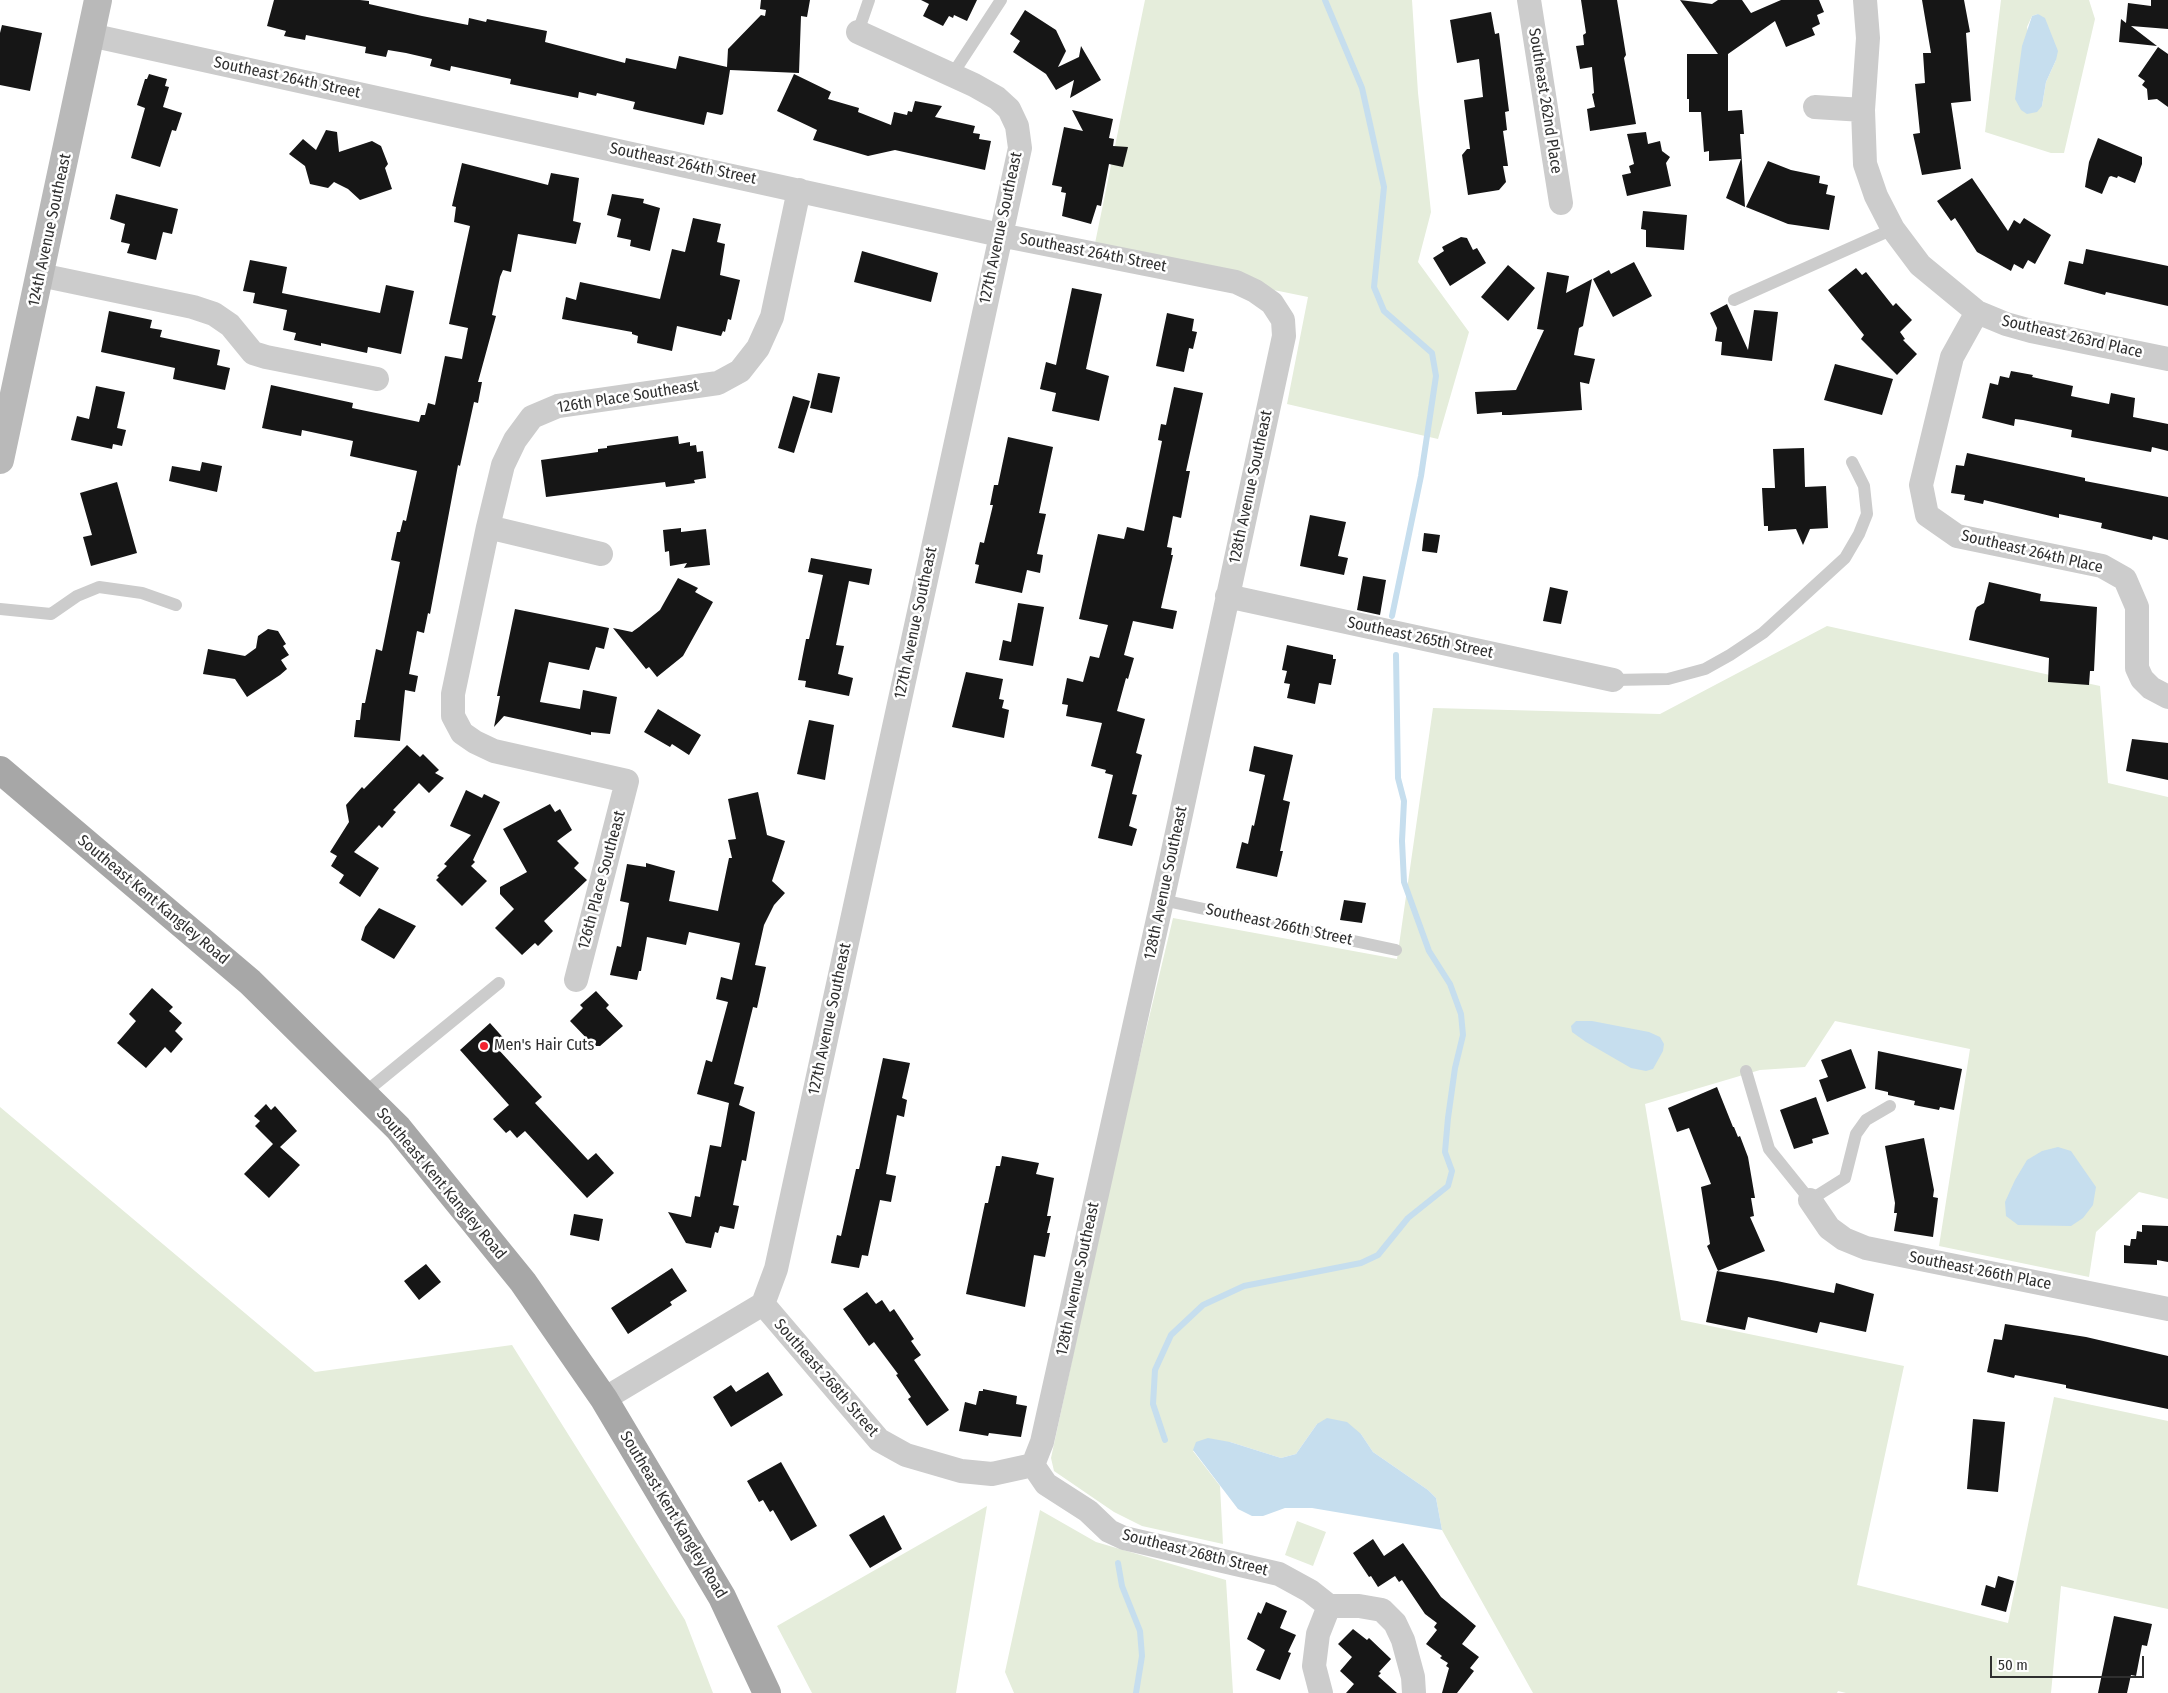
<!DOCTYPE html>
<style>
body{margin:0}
#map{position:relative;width:2168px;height:1693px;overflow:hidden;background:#fff;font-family:"Fira Sans Condensed",sans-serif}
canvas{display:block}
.scale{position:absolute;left:1990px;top:1656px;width:154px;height:22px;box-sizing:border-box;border:2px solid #2f2f2f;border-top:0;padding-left:6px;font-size:15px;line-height:18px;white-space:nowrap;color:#2f2f2f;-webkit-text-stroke:4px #fff;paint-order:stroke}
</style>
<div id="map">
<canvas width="2168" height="1693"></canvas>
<div class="scale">50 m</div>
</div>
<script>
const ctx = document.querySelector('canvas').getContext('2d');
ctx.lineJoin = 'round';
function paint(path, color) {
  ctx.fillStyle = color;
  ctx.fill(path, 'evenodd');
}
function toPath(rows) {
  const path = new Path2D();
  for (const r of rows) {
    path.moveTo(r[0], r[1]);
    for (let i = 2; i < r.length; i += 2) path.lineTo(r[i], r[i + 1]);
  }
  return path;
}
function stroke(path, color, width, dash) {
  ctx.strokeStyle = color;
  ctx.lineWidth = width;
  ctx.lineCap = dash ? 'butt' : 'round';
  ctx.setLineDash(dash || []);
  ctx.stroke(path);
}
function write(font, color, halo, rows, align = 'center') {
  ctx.font = font + ' "Fira Sans Condensed",sans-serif';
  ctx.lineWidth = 5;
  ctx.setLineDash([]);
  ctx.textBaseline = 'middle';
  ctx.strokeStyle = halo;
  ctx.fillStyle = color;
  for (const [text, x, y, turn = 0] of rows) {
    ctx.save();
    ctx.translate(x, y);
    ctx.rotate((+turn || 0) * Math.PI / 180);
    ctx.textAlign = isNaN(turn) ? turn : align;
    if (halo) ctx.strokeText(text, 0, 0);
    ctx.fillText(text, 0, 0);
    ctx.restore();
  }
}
const green = toPath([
 [1145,0,1412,0,1418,93,1431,212,1418,262,1469,332,1438,439,1287,404,1308,297,1093,253],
 [2001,0,2089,0,2095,19,2064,153,2051,153,1985,132],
 [2038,14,2056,60,2046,82,2042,106,2027,27,2032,16],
 [1827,626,2100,686,2108,783,2168,797,2168,1199,2139,1192,2096,1232,2089,1277,1939,1246,1970,1049,1835,1021,1805,1067,1760,1070,1645,1104,1681,1320,1904,1366,1857,1585,2008,1623,2054,1397,2168,1421,2168,1609,2061,1586,2051,1693,1846,1693,1838,1691,1837,1693,1533,1693,1442,1530,1436,1498,1428,1490,1373,1452,1361,1434,1317,1424,1296,1454,1281,1458,1230,1442,1193,1451,1220,1486,1223,1544,1142,1526,1114,1512,1054,1471,1051,1458,1117,1151,1173,918,1397,959,1433,708,1660,714],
 [0,1107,315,1372,512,1345,685,1620,713,1693,0,1693],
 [987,1506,956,1693,812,1693,777,1626],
 [1040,1510,1096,1542,1226,1580,1233,1693,1014,1693,1005,1672],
 [1297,1521,1326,1532,1313,1566,1285,1555]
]);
const water = toPath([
 [2038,14,2045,18,2058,51,2056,60,2046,82,2042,106,2037,112,2027,114,2021,110,2015,99,2022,46,2032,16],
 [1576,1021,1592,1021,1649,1032,1660,1037,1664,1044,1663,1051,1653,1069,1646,1071,1631,1068,1586,1042,1572,1032,1571,1026],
 [2058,1147,2071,1151,2096,1187,2093,1205,2083,1218,2071,1226,2018,1225,2006,1216,2005,1202,2015,1180,2027,1160,2042,1151],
 [1327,1418,1347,1422,1361,1434,1373,1452,1428,1490,1436,1498,1442,1530,1312,1508,1285,1508,1263,1516,1252,1516,1238,1509,1193,1450,1196,1442,1208,1438,1230,1442,1281,1458,1296,1454,1317,1424]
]);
const stream = toPath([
 [1325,0,1362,88,1384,187,1374,287,1384,311,1432,353,1436,376,1421,476,1392,616],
 [1165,1440,1153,1404,1155,1370,1171,1335,1203,1305,1244,1286,1361,1263,1378,1255,1408,1218,1448,1186,1452,1171,1445,1152,1448,1118,1455,1068,1463,1035,1461,1014,1450,984,1429,951,1404,882,1402,841,1404,801,1398,778,1396,655],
 [1118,1563,1122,1586,1140,1631,1142,1656,1136,1693]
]);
const building = toPath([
 [274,0,360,0,369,1,369,4,422,16,468,25,469,18,486,22,487,19,547,31,545,42,625,63,626,58,676,69,679,56,727,67,728,49,761,15,765,16,766,10,760,9,761,0,810,0,807,17,801,16,799,73,730,70,723,114,721,115,707,112,704,125,633,109,635,102,597,93,596,96,579,92,578,98,510,84,511,79,451,66,450,71,430,66,432,59,406,53,388,50,386,57,365,53,366,47,306,35,305,40,284,36,286,31,267,26],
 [921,0,977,0,967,21,954,15,953,18,949,16,943,26,923,16,929,4],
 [1581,0,1617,0,1626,55,1624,58,1636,124,1590,131,1587,109,1595,107,1592,94,1594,93,1592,67,1580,69,1576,46,1584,45,1583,35,1586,33],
 [1680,0,1712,4,1718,0,1742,0,1751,13,1781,0,1819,0,1824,12,1817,15,1820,24,1812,28,1815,35,1786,47,1775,21,1728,54,1728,111,1742,110,1744,134,1740,134,1745,207,1726,198,1741,159,1709,161,1709,151,1704,152,1701,112,1689,112,1689,99,1687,99,1687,54,1718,54],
 [1922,0,1964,0,1970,32,1966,33,1971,101,1951,103,1961,169,1922,175,1913,134,1920,133,1915,84,1925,83,1923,53,1931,53],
 [2151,0,2168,0,2168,29,2131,26,2157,46,2119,42,2121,19,2126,23,2128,3,2151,6],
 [1025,10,1056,30,1066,51,1058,67,1079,57,1081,46,1101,80,1070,98,1074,80,1056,90,1046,74,1013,52,1020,41,1010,34],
 [1491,12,1495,34,1499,33,1509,111,1505,112,1507,130,1503,131,1508,166,1503,166,1506,182,1499,190,1468,195,1462,155,1467,149,1470,149,1464,100,1483,97,1479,59,1457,63,1450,20],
 [2,25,42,33,30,91,0,85,0,33],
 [2158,47,2168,54,2168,107,2157,99,2148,100,2147,89,2142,85,2145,81,2138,76],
 [149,74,167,79,165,86,169,87,163,107,182,113,176,131,172,130,160,167,131,158,145,108,137,105,145,79,147,79],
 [794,74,831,92,828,99,859,108,858,112,891,125,894,112,907,115,908,111,912,112,915,101,942,106,935,117,975,126,973,133,980,134,979,139,991,141,985,170,895,150,868,156,813,140,817,130,777,111],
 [1072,110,1113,119,1109,138,1114,139,1113,146,1128,147,1123,167,1109,164,1101,206,1097,205,1091,224,1062,216,1066,193,1061,192,1062,187,1052,185,1064,127,1083,131],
 [326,130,337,132,339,152,372,141,381,146,388,164,385,168,392,189,360,200,348,189,334,182,328,188,310,184,305,166,289,154,303,139,316,150],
 [1646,132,1648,144,1660,141,1662,151,1670,157,1666,163,1671,186,1627,196,1622,175,1631,173,1629,166,1634,164,1627,134],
 [2098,138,2142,157,2142,164,2135,183,2118,176,2117,178,2111,176,2109,177,2102,194,2085,187,2089,162],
 [1768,161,1791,170,1820,176,1819,183,1828,185,1826,194,1835,196,1829,230,1788,224,1746,207],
 [462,163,548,185,551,173,579,178,573,221,581,223,576,244,518,234,511,272,503,270,500,277,492,315,496,316,478,382,482,382,478,403,474,402,460,466,458,465,430,614,428,613,424,633,417,631,409,674,418,676,415,692,405,690,400,741,354,737,356,720,360,720,362,703,365,703,376,649,382,651,400,562,391,560,397,532,400,532,403,520,406,521,417,471,350,456,353,441,302,430,301,436,262,428,271,385,353,403,352,408,419,422,421,415,425,415,428,403,435,405,445,356,462,359,468,328,449,324,470,226,454,222,456,207,452,206],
 [1972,178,2008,231,2014,220,2020,224,2024,218,2051,235,2035,264,2028,260,2023,269,2014,264,2011,271,1977,252,1955,218,1951,221,1937,201],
 [116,194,178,209,172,234,163,232,156,260,127,253,130,244,121,242,125,224,110,219],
 [612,194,644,199,643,203,660,208,650,251,630,246,631,240,617,237,621,219,607,215],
 [1643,211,1687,215,1684,250,1646,247,1646,230,1641,229],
 [693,218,721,224,717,242,725,244,720,275,740,280,731,320,728,319,725,332,723,331,721,336,677,326,672,351,637,343,638,336,632,334,632,332,562,319,566,297,576,300,580,282,660,299,672,249,685,252],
 [1461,237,1467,238,1473,250,1477,248,1486,263,1450,286,1433,258,1444,251,1442,247],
 [2086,249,2168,266,2168,306,2106,292,2105,295,2064,284,2069,261,2083,264],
 [862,251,938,273,931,302,854,282],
 [250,260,287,267,282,293,380,313,386,285,414,291,401,354,368,347,367,353,321,343,321,346,294,340,296,333,283,330,287,310,253,303,255,293,243,291],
 [1634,262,1652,296,1613,317,1593,279,1609,270,1611,274],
 [1508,265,1535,288,1508,321,1481,297],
 [1856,268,1862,275,1866,272,1893,306,1896,303,1912,320,1900,332,1905,339,1903,340,1917,354,1897,375,1861,339,1864,335,1828,290],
 [1547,272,1569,276,1566,293,1592,279,1583,326,1579,328,1574,355,1595,359,1589,384,1580,382,1582,410,1510,415,1502,415,1502,412,1477,414,1475,392,1516,390,1544,330,1537,329],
 [1072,288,1102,294,1086,369,1109,376,1099,421,1052,411,1056,393,1040,389,1046,362,1056,365],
 [1727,304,1748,350,1754,310,1778,312,1772,361,1721,355,1722,342,1715,341,1717,328,1710,313],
 [109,311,152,320,150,328,162,330,160,337,220,350,217,365,230,368,225,390,173,379,175,368,101,352],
 [1167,313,1194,319,1192,331,1197,332,1193,349,1189,348,1184,372,1156,366],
 [1835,364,1893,379,1882,415,1824,400],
 [2011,371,2033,375,2032,377,2073,386,2071,396,2109,404,2111,393,2135,398,2133,417,2168,424,2168,451,2152,447,2151,452,2071,437,2072,430,2023,420,2015,419,2014,426,1982,418,1990,383,1998,385,2000,376,2009,378],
 [818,373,840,377,832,413,810,408],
 [96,386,125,392,117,428,126,430,122,446,113,444,112,449,71,440,77,416,89,419],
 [1174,387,1203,393,1186,471,1190,471,1181,518,1173,516,1167,547,1172,548,1171,555,1173,555,1161,608,1177,611,1173,629,1133,621,1124,655,1134,658,1128,679,1126,678,1117,711,1145,719,1136,753,1142,755,1132,794,1137,795,1129,826,1137,829,1132,846,1098,838,1113,775,1105,773,1106,770,1091,766,1102,723,1066,716,1068,705,1062,704,1067,678,1083,682,1090,656,1099,658,1108,625,1079,619,1098,534,1124,539,1127,527,1144,531,1162,441,1158,440,1161,424,1166,425],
 [793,396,810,401,794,453,778,448],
 [678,436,679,444,690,442,690,446,696,445,697,452,703,451,706,478,694,480,695,483,666,487,665,482,546,497,541,460,598,452,598,449,607,448,607,446],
 [1008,437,1053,447,1039,513,1046,514,1037,554,1043,555,1040,573,1027,570,1022,593,975,583,979,565,975,564,980,542,984,543,993,505,990,505,994,485,998,485],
 [1804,448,1805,487,1826,486,1828,528,1810,529,1803,545,1796,529,1768,531,1768,526,1764,526,1762,488,1775,488,1773,449],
 [1967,453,2085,478,2085,481,2168,497,2168,540,2153,536,2152,540,2101,528,2102,523,2059,514,2059,518,1984,500,1983,504,1964,500,1965,495,1951,493,1956,465,1964,466],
 [202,462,222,466,217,492,169,481,172,466,200,471],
 [117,482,137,553,91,566,83,537,92,535,80,493],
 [1310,515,1346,522,1338,556,1348,558,1344,575,1300,566],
 [681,528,681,532,706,529,710,565,684,568,687,563,670,566,669,551,665,552,663,530],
 [1424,533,1440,535,1437,553,1422,551],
 [811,558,872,569,869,585,849,581,836,645,844,646,838,674,853,678,849,696,805,687,806,681,798,680,806,639,809,639,823,575,808,572],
 [1363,576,1386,580,1380,615,1357,610],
 [678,578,698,588,695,592,713,602,683,656,657,677,649,667,646,669,613,628,632,632,639,627,660,610],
 [1989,582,2041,594,2040,601,2097,607,2094,671,2090,671,2089,685,2048,682,2049,658,1969,640,1975,611,1977,607,1984,603],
 [1550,587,1568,591,1561,624,1543,621],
 [1018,603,1044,607,1033,666,999,660,1003,640,1011,642],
 [515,609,609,628,604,649,596,647,589,670,549,662,540,702,580,709,583,690,617,697,610,734,591,732,591,735,504,716,494,727,500,696,497,696],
 [268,629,278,631,286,644,283,646,289,655,281,660,287,669,280,675,247,697,235,679,203,674,208,649,245,656,256,648,258,636],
 [1287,645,1333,655,1333,659,1336,659,1331,685,1319,683,1315,704,1287,698,1290,684,1284,683,1287,671,1282,670],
 [966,672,1003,679,999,699,1004,700,1002,708,1009,710,1004,738,952,727],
 [658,709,701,735,689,755,672,744,670,747,644,732],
 [809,720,834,725,825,780,797,774],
 [2132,739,2168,743,2168,780,2126,771],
 [407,745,420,757,423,754,439,770,435,773,444,778,429,793,419,783,393,810,396,812,382,828,379,825,354,852,379,868,360,897,339,883,344,875,331,866,337,856,330,852,349,822,346,805,362,787,364,789],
 [1254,746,1293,755,1283,800,1290,802,1280,851,1283,851,1277,877,1236,868,1242,842,1248,844,1252,825,1254,826,1265,775,1249,771],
 [466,790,482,798,484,794,500,802,473,860,475,862,471,866,487,881,462,906,436,880,439,877,437,876,447,866,444,864,471,835,450,826],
 [758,792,767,835,785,841,772,881,785,893,774,905,764,925,755,965,766,967,757,1008,753,1007,734,1084,744,1087,739,1105,755,1112,746,1161,742,1160,733,1205,739,1206,734,1229,720,1226,718,1233,715,1232,711,1248,686,1243,668,1212,691,1217,695,1196,700,1197,710,1145,721,1147,729,1103,697,1094,706,1060,712,1062,728,1002,716,999,721,977,732,980,740,943,689,932,686,945,647,937,641,971,639,971,637,980,610,975,617,946,621,947,629,903,620,901,627,864,646,867,646,863,675,871,669,901,718,911,729,858,732,858,728,840,736,839,728,799],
 [550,804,555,812,560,809,572,830,557,841,579,863,574,868,587,880,544,921,553,931,538,946,535,943,522,955,495,928,514,909,500,894,500,887,527,872,503,829],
 [1344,900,1366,903,1362,923,1340,920],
 [379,908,416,926,394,959,361,940,365,927],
 [152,988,173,1007,169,1011,182,1023,175,1031,183,1039,171,1053,165,1047,146,1068,117,1043,136,1021,129,1014],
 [596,991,609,1005,606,1008,623,1026,600,1046,594,1046,570,1021,583,1008,580,1005],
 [490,1023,507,1042,498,1049,542,1097,535,1103,588,1160,596,1153,614,1173,587,1198,525,1131,517,1138,510,1130,506,1133,493,1119,509,1105,460,1050],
 [1851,1049,1866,1088,1827,1102,1819,1080,1828,1077,1821,1060],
 [1878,1051,1962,1069,1954,1110,1940,1107,1939,1110,1914,1105,1915,1101,1888,1095,1888,1092,1875,1089],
 [883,1058,910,1063,902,1098,907,1100,904,1117,897,1115,886,1174,896,1176,891,1202,880,1200,868,1256,862,1255,859,1268,831,1263,837,1235,841,1236,856,1169,859,1169],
 [1717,1087,1733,1127,1734,1127,1738,1137,1740,1136,1748,1157,1755,1198,1751,1198,1754,1216,1750,1217,1765,1251,1718,1271,1707,1246,1710,1244,1701,1187,1711,1184,1689,1128,1677,1132,1668,1108],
 [1816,1097,1829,1134,1812,1139,1813,1143,1794,1149,1780,1110],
 [266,1104,271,1110,275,1106,297,1131,280,1147,300,1165,269,1198,244,1174,273,1144,255,1126,260,1121,254,1116],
 [1924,1138,1934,1190,1933,1197,1938,1198,1933,1237,1894,1231,1897,1213,1894,1213,1895,1203,1885,1146],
 [1002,1156,1039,1163,1036,1174,1054,1178,1047,1216,1051,1216,1047,1233,1050,1233,1045,1257,1034,1255,1025,1307,966,1294,985,1203,988,1203,996,1166,1000,1166],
 [574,1214,603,1219,599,1241,570,1235],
 [2142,1225,2168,1226,2168,1262,2157,1260,2157,1265,2124,1263,2124,1245,2130,1246,2131,1239,2136,1239,2137,1231,2142,1232],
 [426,1264,441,1282,419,1300,404,1281],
 [672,1268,687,1291,670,1302,672,1305,628,1334,611,1308],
 [1717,1271,1777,1281,1834,1293,1836,1283,1874,1294,1866,1332,1820,1322,1817,1333,1748,1317,1745,1330,1706,1322],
 [867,1292,876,1304,882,1300,890,1312,894,1309,914,1339,911,1341,921,1355,914,1360,949,1410,927,1426,908,1399,911,1397,896,1375,898,1374,874,1342,869,1346,843,1309],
 [2005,1324,2086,1337,2168,1356,2168,1409,2066,1388,2066,1385,2015,1375,2014,1378,1987,1372,1994,1339,2002,1340],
 [768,1372,783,1395,731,1427,713,1397,731,1385,736,1392],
 [983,1389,1017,1396,1016,1404,1027,1406,1021,1437,989,1433,988,1436,959,1431,965,1402,976,1405,979,1391,983,1391],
 [1973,1419,2005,1422,1998,1492,1967,1489],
 [781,1462,817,1526,791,1541,773,1510,770,1512,763,1500,759,1502,747,1481],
 [884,1515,902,1549,870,1568,849,1535],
 [1373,1539,1384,1556,1403,1543,1441,1597,1476,1626,1462,1644,1479,1657,1470,1668,1474,1671,1457,1693,1442,1693,1449,1668,1446,1666,1448,1663,1440,1658,1442,1656,1426,1644,1437,1630,1434,1627,1437,1623,1425,1614,1402,1580,1399,1582,1395,1576,1378,1587,1371,1576,1369,1577,1353,1553],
 [1998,1576,2014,1581,2006,1612,1981,1605,1986,1585,1995,1588],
 [1266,1602,1287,1611,1280,1628,1296,1635,1288,1652,1291,1653,1280,1680,1256,1670,1265,1650,1247,1639,1258,1612,1261,1614],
 [2114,1616,2152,1624,2147,1646,2142,1645,2136,1676,2131,1675,2127,1693,2098,1693],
 [1353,1629,1367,1640,1369,1638,1391,1659,1379,1672,1381,1673,1378,1676,1397,1693,1346,1693,1354,1684,1340,1671,1352,1657,1338,1644]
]);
const lane = toPath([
 [858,32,869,0],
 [952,75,1001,0],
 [1734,300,1893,229],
 [0,609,51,614,77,596,99,587,142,593,176,605],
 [1613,680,1668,679,1705,669,1730,655,1763,633,1845,558,1859,534,1867,514,1864,486,1852,462],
 [1162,900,1396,950],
 [1746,1071,1769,1149,1810,1200,1845,1178,1856,1134,1866,1120,1890,1106],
 [363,1094,499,983]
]);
const street = toPath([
 [1529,0,1561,203],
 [1865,0,1868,38,1863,110,1865,164,1876,196,1893,229,1920,265,1977,312,2006,324,2031,331,2168,359],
 [90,35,1000,235,1236,282,1255,291,1272,303,1283,320,1284,336,1170,865,1042,1442,1033,1465],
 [1815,107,1863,110],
 [40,275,193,307,214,314,230,325,253,353,266,357,377,379],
 [1977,312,1952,357,1921,485,1927,515,1957,536,2102,566,2125,579,2137,607,2137,668,2142,679,2151,688,2168,697],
 [488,527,601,554],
 [1227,596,1613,680],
 [576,980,627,781,494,751,475,742,462,733,453,716,453,694,488,527,503,465,515,440,532,417,558,406,718,383,740,371,758,348,772,317,799,190],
 [1810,1200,1829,1228,1844,1239,1866,1248,2168,1309],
 [763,1304,776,1269,1020,148,1017,126,1009,109,997,98,974,85,858,32],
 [763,1304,879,1440,906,1455,961,1471,992,1474,1033,1465,1046,1484,1088,1511,1109,1531,1124,1538,1279,1574,1310,1591,1329,1606,1359,1606,1382,1610,1395,1623,1403,1640,1413,1677,1414,1693],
 [604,1399,763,1304],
 [1321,1693,1314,1666,1318,1634,1329,1606]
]);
const secondary = toPath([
 [0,460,98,0]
]);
const primary = toPath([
 [0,770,250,982,398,1128,523,1282,604,1399,722,1597,767,1693]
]);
const markers = [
 [484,1046,5,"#f3242f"]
];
const streetNames = [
 ["Southeast 264th Street",287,78,12],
 ["Southeast 262nd Place",1545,101,81],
 ["Southeast 264th Street",683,164,12],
 ["127th Avenue Southeast",1001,228,-78],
 ["124th Avenue Southeast",50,230,-78],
 ["Southeast 264th Street",1093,253,11],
 ["Southeast 263rd Place",2072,337,13],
 ["126th Place Southeast",628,397,-9],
 ["128th Avenue Southeast",1251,487,-78],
 ["Southeast 264th Place",2032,552,13],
 ["127th Avenue Southeast",916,623,-78],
 ["Southeast 265th Street",1420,638,12],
 ["126th Place Southeast",602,880,-75],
 ["128th Avenue Southeast",1166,883,-78],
 ["Southeast Kent Kangley Road",153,900,40],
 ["Southeast 266th Street",1279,925,12],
 ["127th Avenue Southeast",830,1019,-78],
 ["Southeast Kent Kangley Road",441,1184,50],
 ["Southeast 266th Place",1980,1271,11],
 ["128th Avenue Southeast",1078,1279,-78],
 ["Southeast 268th Street",826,1378,49],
 ["Southeast Kent Kangley Road",673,1515,59],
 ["Southeast 268th Street",1195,1553,14]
];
const poiNames = [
 ["Men's Hair Cuts",494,1046]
];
paint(green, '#e5eddb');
paint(water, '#c6deee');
stroke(stream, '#c6deee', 6);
paint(building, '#161616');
stroke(lane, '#ccc', 12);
stroke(street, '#ccc', 24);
stroke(secondary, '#b9b9b9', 28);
stroke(primary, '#a7a7a7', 28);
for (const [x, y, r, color] of markers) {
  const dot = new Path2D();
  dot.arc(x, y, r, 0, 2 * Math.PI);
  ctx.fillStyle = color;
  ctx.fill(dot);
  stroke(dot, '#fff', 2);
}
write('16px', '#2f2f2f', '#fff', streetNames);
write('16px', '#2f2f2f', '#fff', poiNames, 'left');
</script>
